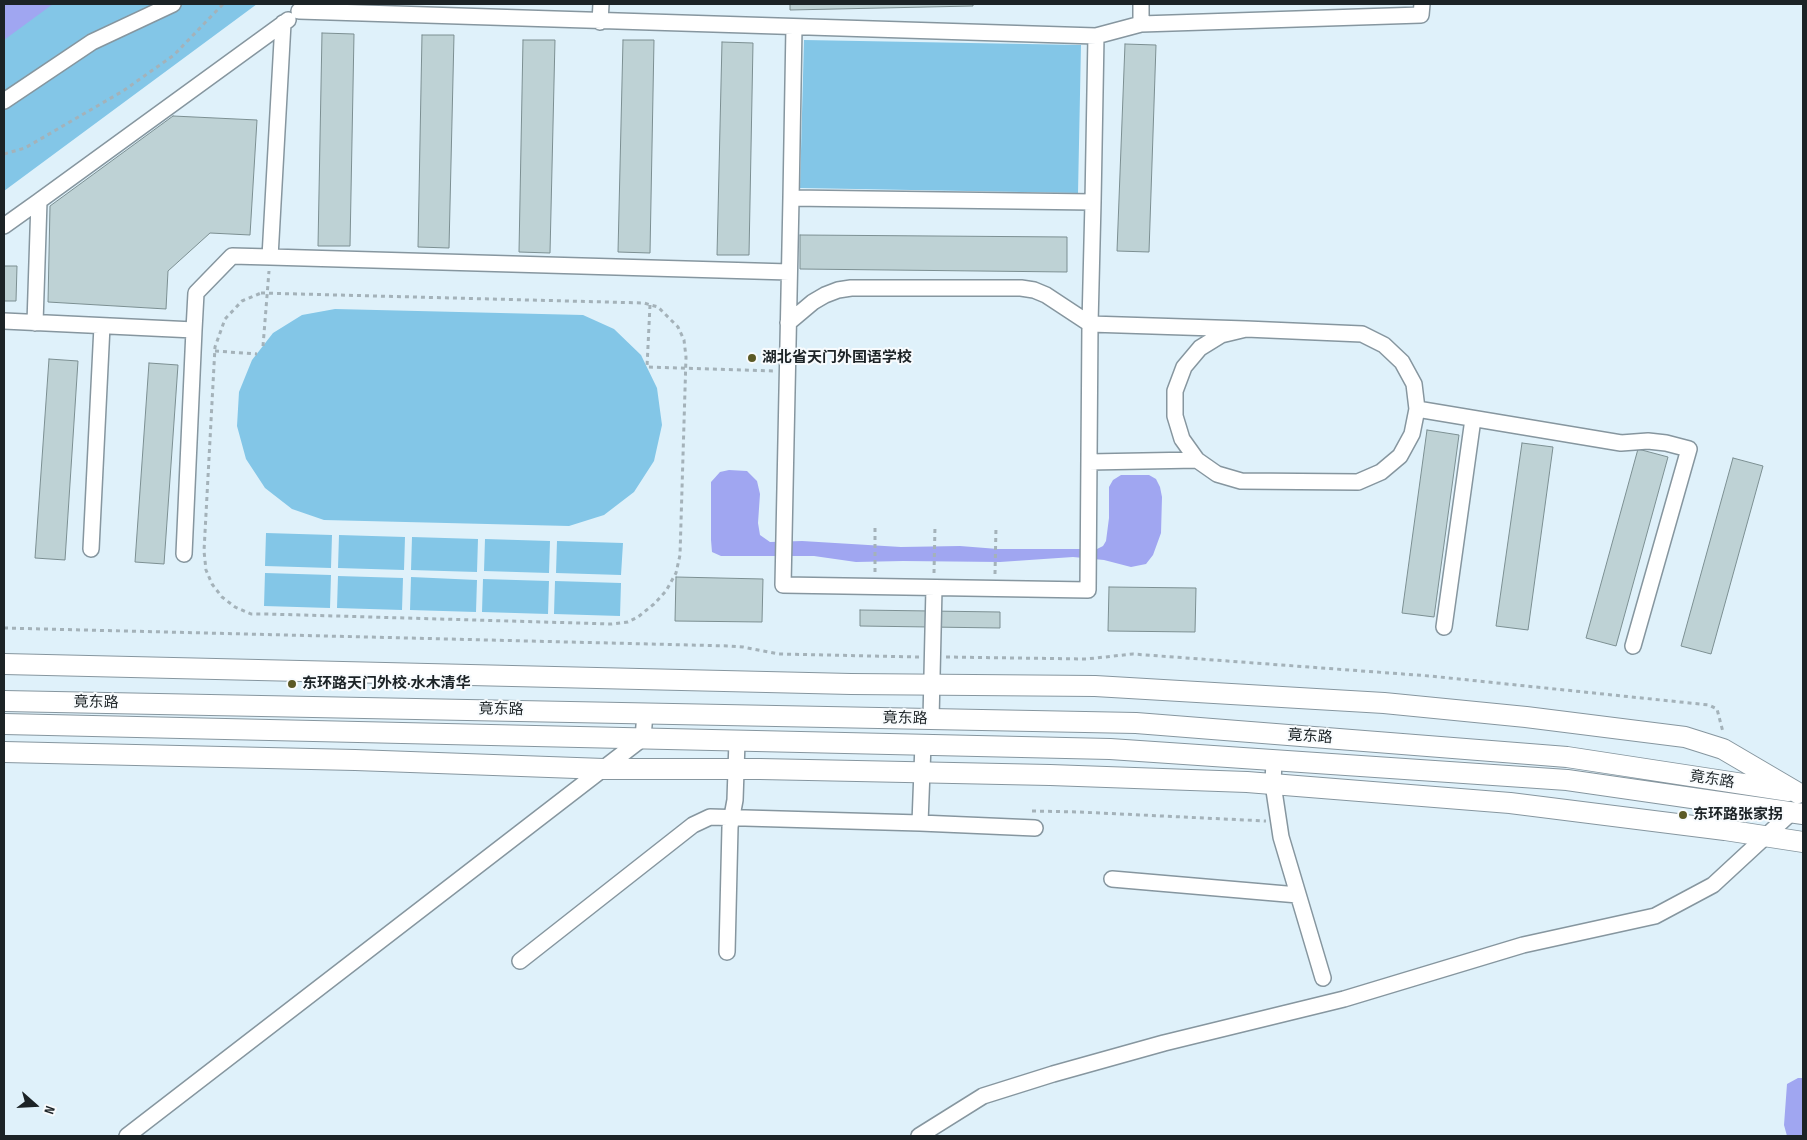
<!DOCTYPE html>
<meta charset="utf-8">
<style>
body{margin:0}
#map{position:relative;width:1807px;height:1140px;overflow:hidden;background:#dff1fa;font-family:"Sofia Sans Condensed",sans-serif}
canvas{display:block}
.frame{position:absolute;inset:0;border:5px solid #1c2326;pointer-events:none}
.north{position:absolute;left:10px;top:1080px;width:50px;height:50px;-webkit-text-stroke:4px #f8fbfd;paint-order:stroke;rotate:109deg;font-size:14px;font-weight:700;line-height:20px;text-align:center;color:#1c2326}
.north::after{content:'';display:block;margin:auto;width:18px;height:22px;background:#1c2326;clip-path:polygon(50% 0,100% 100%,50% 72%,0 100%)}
</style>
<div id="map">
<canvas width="1807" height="1140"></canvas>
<div class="frame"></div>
<div class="north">N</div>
</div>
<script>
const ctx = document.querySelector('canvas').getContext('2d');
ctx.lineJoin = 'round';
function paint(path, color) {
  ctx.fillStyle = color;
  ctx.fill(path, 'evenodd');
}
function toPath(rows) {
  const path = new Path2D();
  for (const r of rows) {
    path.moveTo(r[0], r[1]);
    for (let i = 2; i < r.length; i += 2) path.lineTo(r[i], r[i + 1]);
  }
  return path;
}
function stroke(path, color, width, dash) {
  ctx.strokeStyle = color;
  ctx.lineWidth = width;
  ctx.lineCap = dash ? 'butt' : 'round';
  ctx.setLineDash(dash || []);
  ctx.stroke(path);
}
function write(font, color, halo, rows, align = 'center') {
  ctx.font = font + ' "Sofia Sans Condensed","Noto Sans SC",sans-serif';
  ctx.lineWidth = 4;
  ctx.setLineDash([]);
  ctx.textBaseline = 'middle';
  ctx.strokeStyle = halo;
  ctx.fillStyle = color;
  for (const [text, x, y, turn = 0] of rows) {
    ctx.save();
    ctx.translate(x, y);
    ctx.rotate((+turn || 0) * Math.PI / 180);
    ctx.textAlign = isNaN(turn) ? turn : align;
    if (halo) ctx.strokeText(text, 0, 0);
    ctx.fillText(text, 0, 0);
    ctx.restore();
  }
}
const green = toPath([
 [4,4,257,4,4,191],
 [804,40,1081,45,1078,193,800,188],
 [335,309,583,315,614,329,641,355,657,388,662,425,654,461,634,492,604,515,569,526,324,520,292,509,265,488,246,459,237,426,239,392,252,360,273,333,302,315],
 [266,533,332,535,331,568,265,566],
 [339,535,405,537,404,570,338,568],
 [412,537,478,539,477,572,411,570],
 [485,539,550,541,549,573,484,571],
 [557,541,623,543,621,575,556,573],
 [265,573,331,575,330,608,264,606],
 [338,576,403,578,402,610,337,608],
 [411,577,477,580,476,612,410,610],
 [483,579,549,581,548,614,482,612],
 [555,581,621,583,620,616,554,614]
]);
const water = toPath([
 [4,4,53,4,4,40],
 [729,470,747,471,757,481,760,494,758,523,760,535,770,542,802,541,901,547,960,546,998,549,1097,549,1103,546,1106,541,1109,518,1109,487,1113,480,1121,475,1149,475,1156,479,1160,487,1162,497,1161,533,1153,555,1146,564,1131,567,1104,560,1073,557,1000,562,903,561,856,562,814,556,721,556,712,552,711,540,711,482,720,472],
 [1798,1078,1803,1078,1803,1136,1787,1136,1784,1125,1787,1084]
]);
const building = toPath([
 [790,4,973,4,973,6,790,10,790,4],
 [322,33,354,34,350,246,318,246,322,33],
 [422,35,454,35,449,248,418,247,422,35],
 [523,40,555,40,550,253,519,252,523,40],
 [623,40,654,40,650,253,618,252,623,40],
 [722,42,753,43,749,255,717,255,722,42],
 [1125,44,1156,45,1149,252,1117,251,1125,44],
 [173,116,257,120,250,235,210,233,168,271,166,309,48,302,50,206,173,116],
 [800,235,1067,237,1067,272,800,269,800,235],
 [4,266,17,266,16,301,4,301,4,266],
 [49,359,78,361,65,560,35,558,49,359],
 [149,363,178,365,164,564,135,562,149,363],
 [1427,430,1459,435,1434,617,1402,613,1427,430],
 [1522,443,1553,447,1528,630,1496,626,1522,443],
 [1638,449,1668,457,1616,646,1586,638,1638,449],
 [1733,458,1763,466,1711,654,1681,646,1733,458],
 [676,577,763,579,762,622,675,621,676,577],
 [1109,587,1196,588,1195,632,1108,631,1109,587],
 [860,610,1000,612,1000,628,860,626,860,610]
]);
const path = toPath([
 [4,154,25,148,123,91,174,55,223,4],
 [261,293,644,303,658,307,678,327,684,340,686,357,680,555,676,573,666,591,654,604,638,617,628,622,612,624,267,614,251,614,235,607,222,597,212,584,206,570,204,551,215,347,225,319,242,301,261,293],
 [650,305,647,367,774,371],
 [263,346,269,271],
 [215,351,257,354],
 [875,572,875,525],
 [934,573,935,526],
 [995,574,996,527],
 [4,628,730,646,743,647,779,654,919,657],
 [946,657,1086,659,1133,654,1430,676,1709,705,1717,709,1723,732],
 [1032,811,1079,812,1266,821]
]);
const minor = toPath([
 [1141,4,1141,24],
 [299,11,1096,36,1141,24,1421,15,1422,4],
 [600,22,601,4],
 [283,23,270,257,789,272],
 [794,27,791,198,1093,202,1096,36],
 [4,101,92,42,173,4],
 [791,198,783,585,1088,590,1090,324,1246,329,1362,334,1384,345,1402,362,1414,384,1417,409,1412,434,1400,456,1381,472,1358,482,1241,481,1217,474,1197,460,1182,439,1175,416,1175,391,1184,367,1200,348,1221,335,1246,329],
 [4,226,39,201],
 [4,321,194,330,196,293,232,256,270,257],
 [35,323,39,201,288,20],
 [788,323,813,302,825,295,838,290,851,288,1021,288,1034,290,1046,295,1090,324],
 [1090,324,1093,202],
 [1417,409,1621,443,1648,441,1666,443,1689,449,1633,646],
 [1089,462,1197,460],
 [91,549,102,326],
 [184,554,194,330],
 [1444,627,1473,419],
 [931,719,934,588],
 [1274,760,1273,784,1281,837,1323,978],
 [920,823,1035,828],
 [1112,879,1298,895],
 [727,952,730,827,735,800,737,741],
 [520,961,693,825,710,817,920,823,923,744],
 [127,1136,643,738,645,713],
 [919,1136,983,1096,1053,1074,1164,1043,1344,999,1523,945,1655,916,1713,885,1792,812]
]);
const major = toPath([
 [4,664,851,684,1095,686,1384,703,1526,717,1685,737,1723,749,1798,793],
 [4,701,1136,723,1567,757,1789,791],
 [4,724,1110,749,1567,780,1803,814],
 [4,752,355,760,604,769,760,769,1050,775,1247,782,1510,803,1725,830,1803,842]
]);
const markers = [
 [752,358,5,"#5b5a26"],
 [292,684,5,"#5b5a26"],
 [1683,815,5,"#5b5a26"]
];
const poiNames = [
 ["湖北省天门外国语学校",762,358],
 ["东环路天门外校·水木清华",302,684],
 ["东环路张家拐",1693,815]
];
const streetNames = [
 ["竟东路",96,703,1],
 ["竟东路",501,710,1],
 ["竟东路",905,719,1],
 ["竟东路",1310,737,4],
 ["竟东路",1712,780,9]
];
paint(green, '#83c6e7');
paint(water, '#a0a6f1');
paint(building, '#bed2d5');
stroke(building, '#7c8f92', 1);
stroke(minor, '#86969f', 18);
stroke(major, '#86969f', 22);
stroke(path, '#a4b2b9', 3, [4, 4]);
stroke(minor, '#fff', 15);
stroke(major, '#fff', 20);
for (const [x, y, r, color] of markers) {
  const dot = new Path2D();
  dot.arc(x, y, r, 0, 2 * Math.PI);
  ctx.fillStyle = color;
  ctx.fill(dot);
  stroke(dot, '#f8fbfd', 2);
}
write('bold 15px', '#1c2326', '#f8fbfd', poiNames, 'left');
write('15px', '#1c2326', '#f8fbfd', streetNames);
</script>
